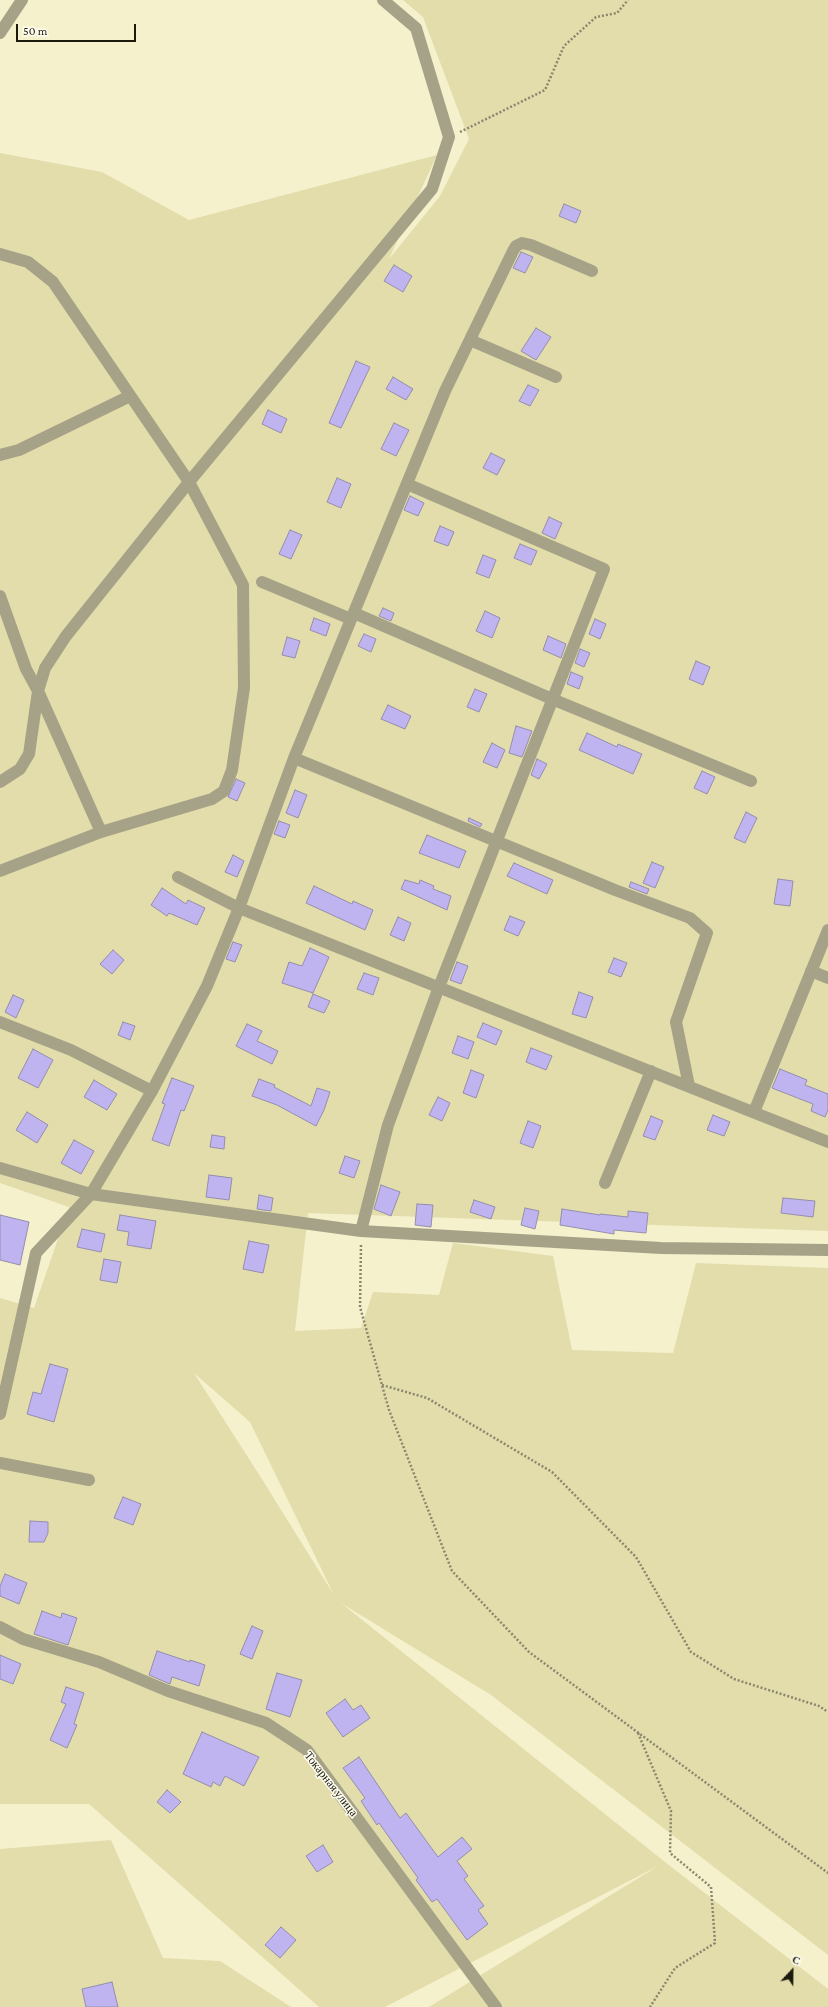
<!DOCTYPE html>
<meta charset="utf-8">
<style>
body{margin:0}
#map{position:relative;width:828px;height:2007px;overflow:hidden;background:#f5f1cd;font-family:"Crimson Pro",serif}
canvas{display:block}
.north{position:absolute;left:772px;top:1951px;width:40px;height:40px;-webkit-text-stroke:3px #fffdef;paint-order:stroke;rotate:22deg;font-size:11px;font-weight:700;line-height:16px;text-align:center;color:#1c1a0d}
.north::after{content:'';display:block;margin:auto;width:14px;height:18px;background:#1c1a0d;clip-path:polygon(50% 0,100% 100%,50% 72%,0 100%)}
.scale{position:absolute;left:16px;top:24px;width:120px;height:18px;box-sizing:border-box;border:2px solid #1c1a0d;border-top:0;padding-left:5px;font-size:12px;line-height:14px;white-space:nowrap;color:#1c1a0d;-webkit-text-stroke:3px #fffdef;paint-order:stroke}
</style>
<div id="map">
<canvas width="828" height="2007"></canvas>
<div class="north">С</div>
<div class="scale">50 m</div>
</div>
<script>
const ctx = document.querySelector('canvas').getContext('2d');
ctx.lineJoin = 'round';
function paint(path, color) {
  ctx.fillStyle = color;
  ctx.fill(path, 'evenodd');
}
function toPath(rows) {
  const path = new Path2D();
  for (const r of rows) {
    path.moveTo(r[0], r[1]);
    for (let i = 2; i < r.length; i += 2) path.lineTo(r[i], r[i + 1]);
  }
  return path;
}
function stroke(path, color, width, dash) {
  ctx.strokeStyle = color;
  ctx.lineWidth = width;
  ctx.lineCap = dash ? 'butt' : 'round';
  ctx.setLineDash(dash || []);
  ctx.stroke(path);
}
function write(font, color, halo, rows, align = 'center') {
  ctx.font = font + ' "Crimson Pro",serif';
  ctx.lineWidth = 3;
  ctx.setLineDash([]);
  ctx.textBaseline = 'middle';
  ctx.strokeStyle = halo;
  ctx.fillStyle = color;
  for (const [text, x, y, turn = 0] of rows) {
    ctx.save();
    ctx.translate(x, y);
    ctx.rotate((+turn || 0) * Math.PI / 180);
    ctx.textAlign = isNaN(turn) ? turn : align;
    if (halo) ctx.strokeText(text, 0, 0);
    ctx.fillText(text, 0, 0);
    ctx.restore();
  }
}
const green = toPath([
 [403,0,828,0,828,1231,308,1213,295,1331,361,1328,373,1292,439,1295,453,1243,553,1256,572,1350,673,1353,696,1263,828,1268,828,1955,491,1695,341,1603,665,1862,828,1989,828,2007,429,2007,658,1866,385,2007,319,2007,89,1804,0,1804,0,1298,34,1308,69,1207,0,1183,0,153,102,172,189,220,437,155,389,259,440,196,469,139,423,17],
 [194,1373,250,1422,334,1595,260,1476],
 [111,1840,163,1958,220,1961,291,2007,0,2007,0,1849]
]);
const building = toPath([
 [564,204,581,211,576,223,559,216,564,204],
 [521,252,533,257,525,273,513,268,521,252],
 [394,265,412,276,403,292,384,281,394,265],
 [536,328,551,337,536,360,521,351,536,328],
 [356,361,370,367,341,428,329,423,356,361],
 [393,377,413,389,406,400,386,389,393,377],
 [528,385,539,390,530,406,519,401,528,385],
 [268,410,287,419,281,433,262,424,268,410],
 [394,423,409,430,396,456,381,449,394,423],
 [491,453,505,460,497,475,483,468,491,453],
 [337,478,351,484,341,508,327,502,337,478],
 [410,496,424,503,418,516,404,510,410,496],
 [549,517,562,523,555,539,542,533,549,517],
 [440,526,454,532,448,546,434,541,440,526],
 [290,530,302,535,291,559,279,554,290,530],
 [520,544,537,551,531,565,514,558,520,544],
 [483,555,496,560,489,578,476,573,483,555],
 [383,608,394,613,391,621,379,616,383,608],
 [485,611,500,618,492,638,476,631,485,611],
 [314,618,330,624,326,636,310,630,314,618],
 [595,619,606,624,600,639,589,634,595,619],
 [364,634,376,639,371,652,358,646,364,634],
 [548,636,566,644,561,658,543,650,548,636],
 [287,637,300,641,295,658,282,655,287,637],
 [580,649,590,653,584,667,575,663,580,649],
 [696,661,710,667,703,685,689,679,696,661],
 [571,672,583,677,579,689,567,684,571,672],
 [475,689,487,694,479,712,467,707,475,689],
 [388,705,411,716,405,729,381,719,388,705],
 [516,726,532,731,522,757,509,753,516,726],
 [587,733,617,747,618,744,642,754,633,774,579,750,587,733],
 [492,743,505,750,497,768,483,762,492,743],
 [537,759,547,764,539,779,531,775,537,759],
 [702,771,715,777,707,794,694,788,702,771],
 [236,779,245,783,237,801,228,797,236,779],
 [295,790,307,795,298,818,286,813,295,790],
 [746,812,757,818,745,843,734,838,746,812],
 [469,818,482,824,480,827,468,821,469,818],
 [279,821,290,825,285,838,274,834,279,821],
 [427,835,466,851,459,868,419,853,427,835],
 [233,855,244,861,237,877,225,872,233,855],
 [652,862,664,867,655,888,643,883,652,862],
 [514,863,553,880,547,894,507,876,514,863],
 [778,879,793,881,790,906,774,904,778,879],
 [405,880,419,884,420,880,434,886,433,889,451,896,447,910,401,889,405,880],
 [631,882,649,889,647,894,629,887,631,882],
 [314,886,352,904,353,901,373,910,365,930,306,903,314,886],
 [162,888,186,904,188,900,205,908,197,925,169,913,167,916,151,905,162,888],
 [510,916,525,922,518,936,504,930,510,916],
 [398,917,411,923,404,941,390,935,398,917],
 [233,942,242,945,235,962,226,959,233,942],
 [310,948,329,957,313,993,282,983,289,962,302,966,310,948],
 [113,950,124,960,112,974,100,964,113,950],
 [614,958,627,963,621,977,608,972,614,958],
 [457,962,468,966,461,984,450,980,457,962],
 [364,973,379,978,373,995,357,989,364,973],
 [579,992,593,997,586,1018,572,1014,579,992],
 [313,994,330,1001,324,1013,308,1007,313,994],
 [13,995,24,1000,16,1018,5,1012,13,995],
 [123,1022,135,1026,130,1040,118,1035,123,1022],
 [483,1023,502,1031,496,1045,477,1037,483,1023],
 [247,1024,262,1031,257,1041,278,1051,272,1064,236,1046,247,1024],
 [458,1036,474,1042,468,1059,452,1053,458,1036],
 [531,1048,552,1056,546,1070,526,1062,531,1048],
 [33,1049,53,1060,38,1088,18,1078,33,1049],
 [780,1069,807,1080,805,1085,828,1094,828,1110,825,1117,811,1111,813,1104,772,1088,780,1069],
 [471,1070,484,1075,476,1098,463,1093,471,1070],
 [172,1078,194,1086,184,1111,181,1110,169,1146,152,1140,165,1104,162,1103,172,1078],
 [259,1079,275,1085,274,1087,311,1106,317,1088,330,1092,324,1110,316,1126,277,1105,252,1096,259,1079],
 [94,1080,117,1094,107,1110,84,1097,94,1080],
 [438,1097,450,1103,442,1121,429,1115,438,1097],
 [27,1112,48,1125,37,1143,16,1130,27,1112],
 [713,1115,730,1122,724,1136,707,1130,713,1115],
 [651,1116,663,1121,655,1140,643,1136,651,1116],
 [528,1121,541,1126,533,1148,520,1143,528,1121],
 [212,1135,225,1137,224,1149,210,1147,212,1135],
 [74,1140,94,1151,81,1174,61,1163,74,1140],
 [345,1156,360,1161,354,1178,339,1173,345,1156],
 [209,1175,232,1178,229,1200,206,1197,209,1175],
 [381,1185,400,1192,391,1216,374,1209,381,1185],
 [259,1195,273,1198,271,1211,257,1209,259,1195],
 [783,1198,815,1201,813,1217,781,1213,783,1198],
 [474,1200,495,1207,491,1219,470,1212,474,1200],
 [417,1204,433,1205,431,1227,415,1225,417,1204],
 [525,1208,539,1211,535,1229,521,1225,525,1208],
 [562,1209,600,1215,600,1214,628,1217,628,1211,648,1213,646,1233,614,1230,614,1234,560,1225,562,1209],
 [0,1215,29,1222,20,1265,0,1260,0,1215],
 [120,1215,156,1221,151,1249,127,1245,129,1232,117,1230,120,1215],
 [82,1229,105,1234,101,1252,77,1247,82,1229],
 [249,1241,269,1245,263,1273,243,1269,249,1241],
 [104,1259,121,1262,117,1283,100,1280,104,1259],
 [50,1364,68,1369,54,1422,27,1414,33,1392,41,1394,50,1364],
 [123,1497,141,1504,133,1525,114,1518,123,1497],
 [30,1521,48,1522,48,1533,44,1542,29,1542,30,1521],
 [5,1574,27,1583,19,1604,0,1596,0,1586,5,1574],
 [42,1611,61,1618,62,1613,77,1618,68,1645,34,1634,42,1611],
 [252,1626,263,1631,252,1659,240,1654,252,1626],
 [157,1651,190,1662,190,1660,205,1665,199,1686,172,1677,170,1684,149,1675,157,1651],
 [0,1655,21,1664,13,1684,0,1679,0,1655],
 [277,1673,302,1680,290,1717,266,1709,277,1673],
 [66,1687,84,1693,74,1724,77,1725,67,1748,50,1740,66,1704,61,1702,66,1687],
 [345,1699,353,1710,361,1705,370,1718,343,1737,326,1713,345,1699],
 [202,1732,259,1757,244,1786,225,1776,220,1786,213,1782,211,1787,183,1774,202,1732],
 [359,1757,400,1818,406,1813,438,1857,462,1837,472,1849,457,1861,468,1876,464,1879,484,1906,478,1910,488,1924,467,1940,437,1899,432,1902,416,1880,418,1878,379,1823,377,1825,361,1801,365,1798,343,1768,359,1757],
 [167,1790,181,1802,170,1813,157,1802,167,1790],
 [323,1845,333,1862,317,1872,306,1856,323,1845],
 [281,1927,296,1940,280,1958,265,1945,281,1927],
 [112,1982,118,2007,86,2007,82,1989,112,1982]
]);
const path = toPath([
 [460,132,545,90,564,46,596,17,617,13,628,0],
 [361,1245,360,1307,389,1410,452,1571,529,1652,828,1873],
 [382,1385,427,1398,552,1472,636,1557,691,1652,734,1679,819,1706,828,1712],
 [638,1733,671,1811,670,1853,711,1887,715,1943,675,1968,650,2007]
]);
const minor = toPath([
 [0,33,22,0],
 [0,254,28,262,53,282,189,482,66,636,45,668,38,691,29,754,20,769,0,782],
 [470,340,556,377],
 [0,455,19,450,130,396],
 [262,582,351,619],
 [0,596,26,669,38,691,101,832],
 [354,613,552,699,751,781],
 [294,758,615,890,690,918,707,933,676,1022,689,1086],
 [0,871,101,832,212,799,224,791,232,770,244,688,243,585,189,482,432,189,449,137,416,28,383,0],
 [178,877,239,908,828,1142],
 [811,971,828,978],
 [0,1022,71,1050,152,1091],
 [754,1112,828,930],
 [0,1168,91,1194,361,1231,661,1248,828,1250],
 [605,1183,651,1071],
 [361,1231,388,1125,439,987,604,569,407,484],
 [0,1414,36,1253,91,1194,152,1091,207,986,239,908,294,758,445,391,513,251,516,246,522,243,531,245,592,271],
 [0,1463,89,1480],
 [0,1627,23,1639,99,1662,168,1691,266,1723,307,1750,496,2007]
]);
const streetNames = [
 ["Токарная улица",331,1784,52]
];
paint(green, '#e3ddab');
paint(building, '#bfb4f0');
stroke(building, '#948eae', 1);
stroke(path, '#8a876e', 2.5, [2, 2]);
stroke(minor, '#a5a287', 12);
write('12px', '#1c1a0d', '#fffdef', streetNames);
</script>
